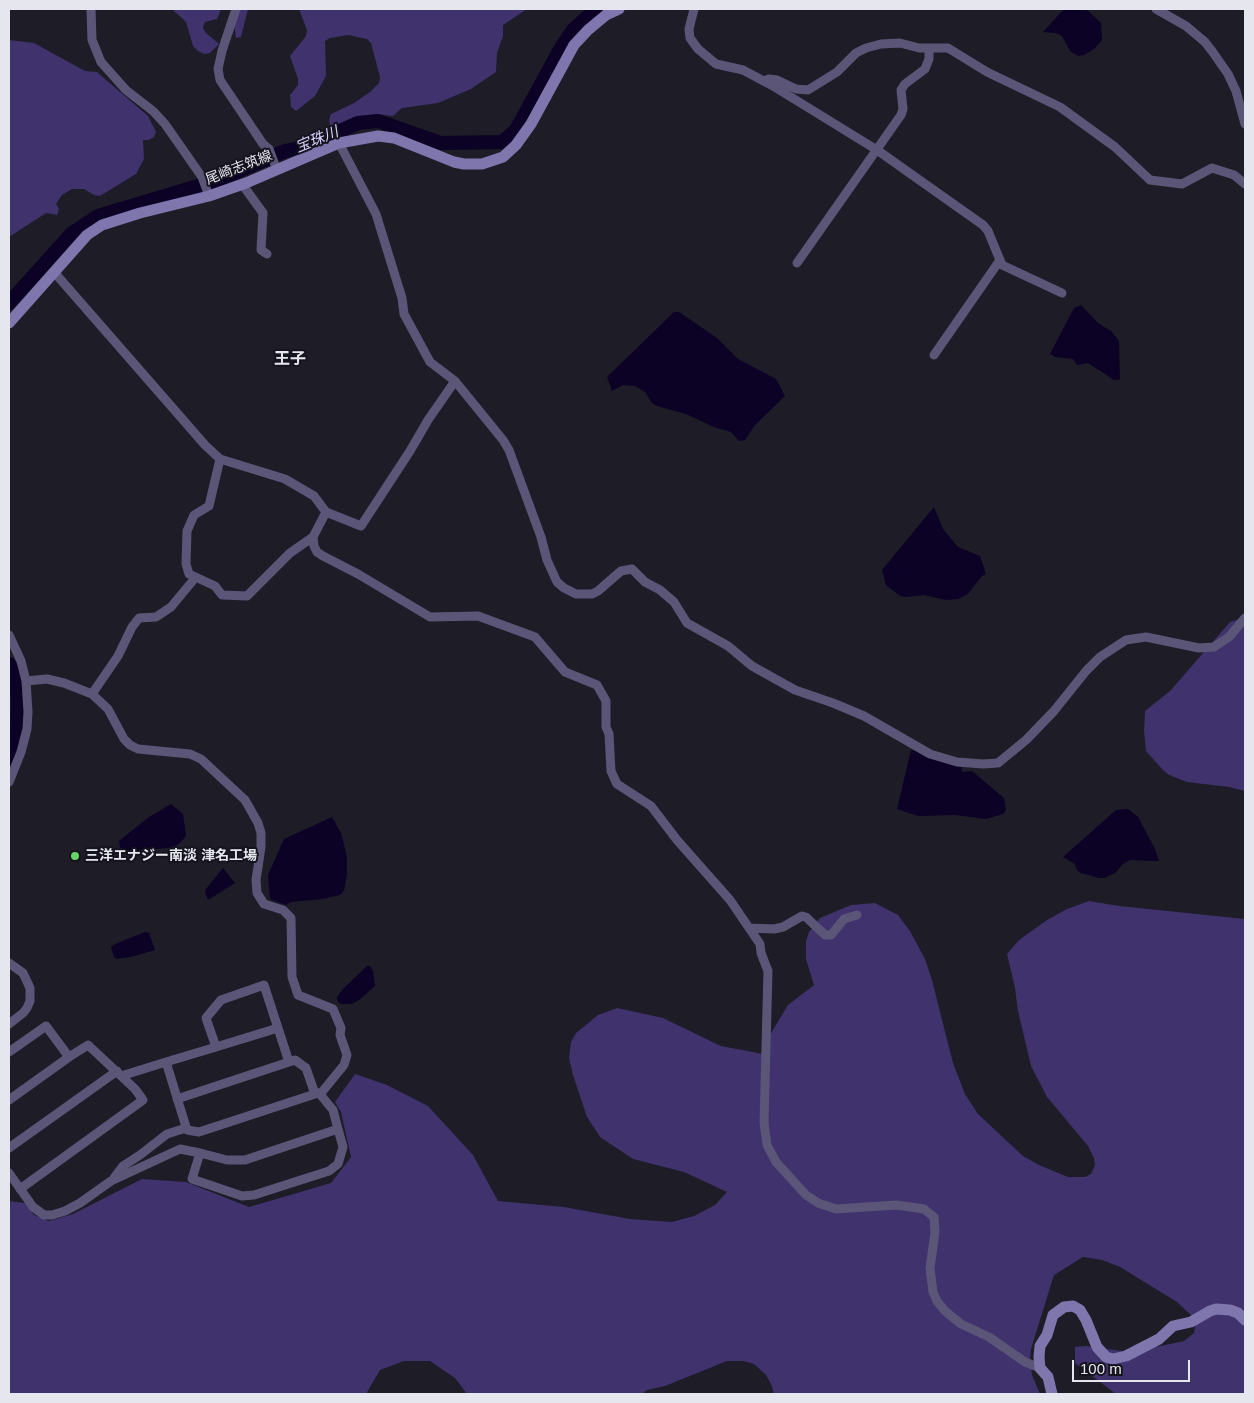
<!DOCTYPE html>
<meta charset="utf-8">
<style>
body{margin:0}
#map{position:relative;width:1254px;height:1403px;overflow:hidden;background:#1d1c27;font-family:Arial,sans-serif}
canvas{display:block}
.frame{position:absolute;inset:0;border:10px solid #e6e6ee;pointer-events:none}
.scale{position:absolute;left:1072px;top:1360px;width:118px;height:22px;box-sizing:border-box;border:2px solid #e6e6ee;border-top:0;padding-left:6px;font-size:15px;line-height:18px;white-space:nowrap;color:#e6e6ee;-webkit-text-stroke:4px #14131e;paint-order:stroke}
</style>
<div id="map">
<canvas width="1254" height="1403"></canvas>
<div class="frame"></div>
<div class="scale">100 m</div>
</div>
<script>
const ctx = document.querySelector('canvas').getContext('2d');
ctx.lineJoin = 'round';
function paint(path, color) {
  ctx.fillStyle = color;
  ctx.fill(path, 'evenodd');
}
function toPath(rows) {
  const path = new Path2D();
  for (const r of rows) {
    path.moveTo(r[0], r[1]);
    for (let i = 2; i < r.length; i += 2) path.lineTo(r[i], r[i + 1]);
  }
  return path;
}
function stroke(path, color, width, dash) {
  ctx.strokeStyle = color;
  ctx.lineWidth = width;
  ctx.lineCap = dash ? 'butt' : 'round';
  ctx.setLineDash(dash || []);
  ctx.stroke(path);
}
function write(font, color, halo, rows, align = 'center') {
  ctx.font = font + ' Arial,"Noto Sans JP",sans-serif';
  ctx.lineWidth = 4;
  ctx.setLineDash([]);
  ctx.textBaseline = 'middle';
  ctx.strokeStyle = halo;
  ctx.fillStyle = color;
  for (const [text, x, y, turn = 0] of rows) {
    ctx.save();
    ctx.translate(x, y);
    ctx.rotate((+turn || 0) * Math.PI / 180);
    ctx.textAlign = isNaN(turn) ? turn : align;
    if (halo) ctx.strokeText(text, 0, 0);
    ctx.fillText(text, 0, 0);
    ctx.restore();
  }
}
const green = toPath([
 [172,9,221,9,217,19,205,22,203,27,205,32,219,44,210,53,204,54,198,51,193,46,186,22],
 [232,9,248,9,241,37,236,38],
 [299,9,527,9,503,25,503,36,497,53,496,72,471,89,438,103,402,108,393,116,376,114,330,126,329,120,331,114,354,103,370,92,379,83,380,77,371,43,367,39,348,35,330,38,325,41,326,76,315,96,296,111,291,107,290,95,298,85,298,79,290,56,306,36,307,30],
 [9,40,34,43,85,71,97,72,148,116,156,132,154,137,149,140,143,140,144,159,136,174,100,196,94,195,84,189,72,189,62,195,56,204,59,209,57,215,46,213,9,237],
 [1245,617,1245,791,1229,787,1187,782,1169,775,1162,769,1146,751,1144,731,1145,711,1170,691,1230,622],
 [1089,901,1119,906,1245,919,1245,1394,1116,1394,1075,1363,1075,1347,1086,1346,1122,1351,1156,1347,1184,1341,1194,1333,1196,1320,1177,1302,1120,1267,1102,1260,1083,1257,1054,1275,1031,1349,1030,1360,1032,1375,1040,1394,774,1394,772,1386,766,1375,754,1364,743,1361,727,1361,665,1386,647,1390,642,1394,467,1394,455,1378,430,1361,404,1361,380,1370,366,1394,9,1394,9,1201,25,1203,34,1215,49,1221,73,1214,142,1179,186,1182,249,1207,331,1183,351,1157,341,1112,335,1102,355,1074,387,1085,428,1106,473,1155,498,1201,564,1207,630,1219,672,1222,694,1216,715,1205,727,1192,684,1172,633,1159,600,1137,587,1117,573,1075,569,1058,571,1042,576,1033,598,1015,617,1008,663,1018,721,1046,763,1054,770,1035,788,1005,814,985,806,959,806,941,809,932,820,918,851,905,875,903,898,915,910,931,925,959,932,980,953,1063,965,1094,978,1114,1023,1156,1039,1165,1068,1177,1085,1177,1091,1174,1095,1165,1094,1158,1088,1146,1047,1097,1031,1066,1018,1011,1015,988,1007,954,1019,940,1047,920,1067,909]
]);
const water = toPath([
 [1064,9,1086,9,1101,23,1102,40,1094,49,1084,55,1078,56,1070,51,1062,36,1056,33,1043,32],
 [1081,305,1098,323,1111,331,1119,341,1120,379,1117,380,1114,380,1088,363,1077,365,1073,359,1055,357,1050,354,1074,308],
 [674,312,679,312,717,338,738,359,776,379,785,396,755,425,745,440,739,441,731,432,714,427,686,414,657,406,652,403,645,392,635,386,623,385,612,391,607,377],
 [934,507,943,529,958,547,980,556,986,574,982,576,968,594,958,599,946,600,924,595,906,597,900,596,886,585,882,570],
 [911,750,951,761,961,766,962,772,972,771,1004,798,1006,810,1003,814,986,819,955,815,918,816,897,809],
 [171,804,183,814,186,836,179,844,171,848,124,851,120,847,119,841,149,817],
 [1128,809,1138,817,1155,849,1159,861,1130,860,1123,864,1115,873,1105,878,1099,878,1081,873,1077,870,1075,864,1063,857,1116,810],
 [332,817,341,833,347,856,347,874,344,891,340,895,323,899,291,902,286,905,270,899,268,875,284,839],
 [223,868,235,883,208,900,205,892,206,889],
 [145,932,149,933,155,950,131,957,117,959,114,957,111,948,113,945],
 [367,966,370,966,373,971,375,986,359,1000,352,1004,341,1004,338,1002,337,997,343,989]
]);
const river = toPath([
 [9,303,72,233,98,216,218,180,285,151,304,147,358,123,378,121,441,143,502,142,516,130,559,51,573,30,596,9],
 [9,664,13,672,18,699,17,736,9,760]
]);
const minor = toPath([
 [91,9,92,40,101,62,126,90,153,111,165,124,202,177,209,196],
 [236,9,222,51,218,69,220,80,263,144,269,149,277,170],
 [694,9,689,29,690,38,698,49,716,64,743,70,773,86,877,150,983,225,988,231,1002,265,1062,293],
 [1156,9,1186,26,1205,42,1212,51,1228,74,1236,91,1245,124],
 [764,81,769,79,777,80,796,89,808,90,837,72,856,53,866,48,881,44,900,43,919,48,948,48,987,72,1060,107,1115,147,1150,180,1182,184,1212,168,1234,175,1245,184],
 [339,143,376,214,402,298,404,314,430,362,455,381,503,440,509,450,541,537,547,560,557,582,564,588,576,594,592,594,598,591,621,571,632,569,645,582,660,590,674,602,687,623,728,646,752,666,795,690,833,703,864,716,930,754,957,762,983,764,998,763,1026,740,1054,711,1086,671,1100,657,1126,640,1146,637,1199,648,1214,647,1229,637,1245,618],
 [242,184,263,213,261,250,267,254],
 [797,263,901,115,903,109,901,90,905,84,925,69,929,59,929,48],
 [54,272,205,445,220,459,285,479,314,496,326,512,361,526,410,451,428,420,455,381],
 [934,355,1000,260],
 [220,459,209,506,194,515,187,531,186,564,189,574,215,586,222,595,247,596,290,553,313,537],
 [326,512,313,537,314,546,317,552,323,556,358,574,430,617,478,616,535,637,565,672,597,685,606,701,606,727,609,734,611,771,617,784,651,806,677,840,730,900,760,944,761,953,768,971,764,1123,767,1145,776,1162,806,1195,818,1203,836,1209,896,1205,924,1209,934,1217,935,1232,930,1268,933,1292,937,1301,945,1311,961,1324,989,1337,1025,1362,1040,1368],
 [9,635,21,661,26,681,28,712,27,729,21,752,9,782],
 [26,681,47,679,64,683,92,694,108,709,124,739,130,745,138,749,190,754,201,759,245,800,258,823,261,833,261,847,256,880,257,893,264,904,283,910,291,918,292,977,298,995,333,1009,341,1028,340,1035,347,1055,344,1065,322,1092,315,1094,199,1132,187,1130,166,1062,216,1047,206,1018,221,1000,264,985,289,1062,295,1060,306,1068,315,1094],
 [92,694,118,656,132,627,139,618,156,617,171,607,195,578],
 [750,928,774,929,783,927,802,916,806,917,825,935,831,935,844,919,857,915],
 [9,963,23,973,30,988,30,1001,27,1008,23,1013,9,1024],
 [216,1047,278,1028],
 [9,1052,46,1026,69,1057,88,1045,135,1089,143,1100,20,1189],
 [121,1076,166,1062],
 [177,1099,289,1062],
 [9,1100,69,1057],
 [9,1148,117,1071],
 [200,1153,227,1160,245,1160,338,1129],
 [9,1173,33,1207,44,1215,52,1215,65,1211,80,1203,111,1181,180,1149,200,1153,192,1179,242,1196,254,1195,329,1171,338,1164,343,1147,338,1129,333,1110,319,1093],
 [114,1178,123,1166,140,1155,167,1134,186,1128]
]);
const secondary = toPath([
 [9,323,87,235,102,225,140,213,209,196,246,183,339,143,378,136,394,138,454,162,464,164,482,164,503,157,516,145,531,124,574,45,588,30,606,15,619,9],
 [1052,1394,1048,1377,1040,1368,1039,1357,1040,1346,1047,1335,1053,1315,1064,1307,1073,1306,1080,1310,1086,1320,1097,1347,1106,1357,1113,1359,1126,1356,1159,1339,1173,1326,1191,1322,1210,1311,1216,1309,1230,1310,1238,1313,1245,1320]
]);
const markers = [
 [75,856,5,"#68d465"]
];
const streetNames = [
 ["尾崎志筑線",239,168,-21]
];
const poiNames = [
 ["三洋エナジー南淡 津名工場",85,856]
];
const waterNames = [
 ["宝珠川",317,140,-22]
];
const quarterNames = [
 ["王子",290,360]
];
paint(green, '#3f326d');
paint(water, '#0c0225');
stroke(river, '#0c0225', 14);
stroke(minor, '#5b5678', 9);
stroke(secondary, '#7e76ac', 11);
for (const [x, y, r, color] of markers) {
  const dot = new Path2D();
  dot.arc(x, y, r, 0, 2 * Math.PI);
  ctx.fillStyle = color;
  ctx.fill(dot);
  stroke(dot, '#14131e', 2);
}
write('14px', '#e6e6ee', '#14131e', streetNames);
write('bold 14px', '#e6e6ee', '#14131e', poiNames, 'left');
write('italic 15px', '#d7d1fd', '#14131e', waterNames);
write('bold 16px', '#e6e6ee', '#14131e', quarterNames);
</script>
